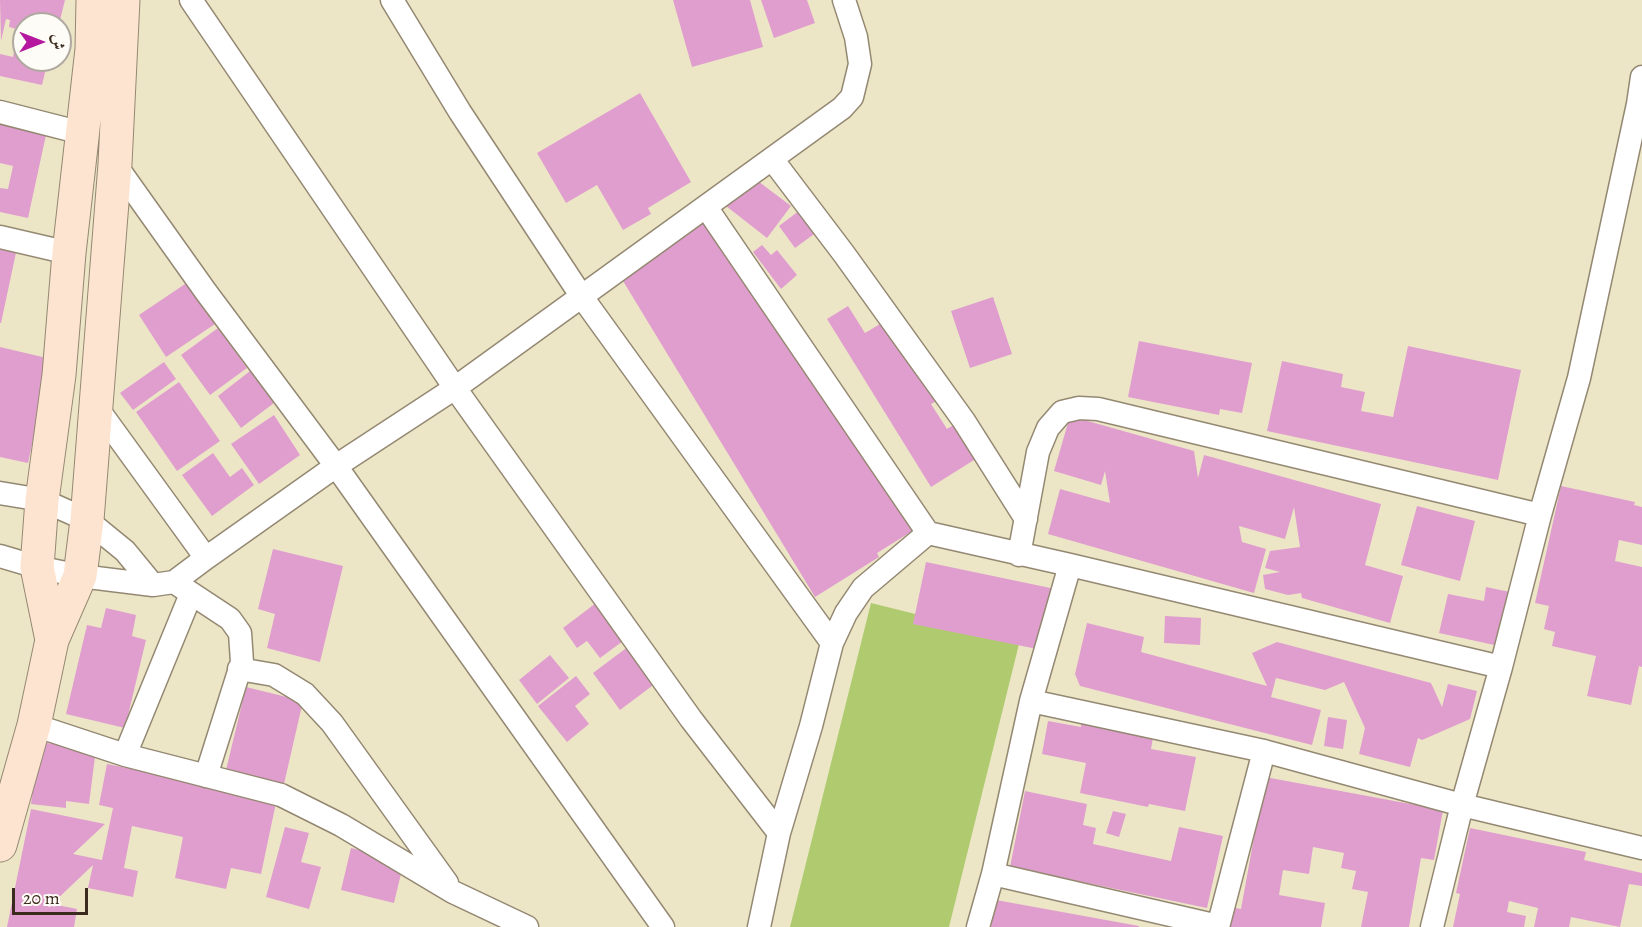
<!DOCTYPE html>
<meta charset="utf-8">
<style>
body{margin:0}
#map{position:relative;width:1642px;height:927px;overflow:hidden;background:#ece6c7;font-family:Alegreya,Amiri,serif}
canvas{display:block}
.north{position:absolute;left:12px;top:12px;width:60px;height:60px;box-sizing:border-box;background:#fdfcf7;border:2px solid #afa8a0;border-radius:50%;rotate:90deg;font-size:16px;font-weight:700;line-height:24px;text-align:center;color:#3b2a1e}
.north::after{content:'';display:block;margin:auto;width:21px;height:27px;background:#b5179e;clip-path:polygon(50% 0,100% 100%,50% 72%,0 100%)}
.scale{position:absolute;left:12px;top:888px;width:76px;height:27px;box-sizing:border-box;border:3px solid #3b2a1e;border-top:0;padding-left:8px;font-size:18px;line-height:21px;white-space:nowrap;color:#3b2a1e;-webkit-text-stroke:4px #fdfcf7;paint-order:stroke}
</style>
<div id="map">
<canvas width="1642" height="927"></canvas>
<div class="north">ش</div>
<div class="scale">20 m</div>
</div>
<script>
const ctx = document.querySelector('canvas').getContext('2d');
ctx.lineJoin = 'round';
function paint(path, color) {
  ctx.fillStyle = color;
  ctx.fill(path, 'evenodd');
}
function toPath(rows) {
  const path = new Path2D();
  for (const r of rows) {
    path.moveTo(r[0], r[1]);
    for (let i = 2; i < r.length; i += 2) path.lineTo(r[i], r[i + 1]);
  }
  return path;
}
function stroke(path, color, width, dash) {
  ctx.strokeStyle = color;
  ctx.lineWidth = width;
  ctx.lineCap = dash ? 'butt' : 'round';
  ctx.setLineDash(dash || []);
  ctx.stroke(path);
}
const green = toPath([
 [871,603,1020,640,949,927,790,927]
]);
const building = toPath([
 [0,0,65,0,59,24,24,24,24,31,9,27,10,20,6,19,1,41],
 [673,0,750,0,763,47,692,67],
 [761,0,807,0,815,23,774,38],
 [16,42,24,44,24,60,48,60,42,85,0,76,0,54,13,57],
 [640,93,691,182,648,208,651,214,623,230,597,185,566,203,537,153],
 [0,107,49,121,28,218,0,212,0,188,8,189,13,166,0,163],
 [750,175,791,206,767,238,726,206],
 [804,207,821,229,795,248,779,226],
 [720,211,914,530,877,553,879,557,815,597,620,276,650,254],
 [0,244,17,248,1,323,0,323],
 [762,245,771,255,777,250,797,275,781,289,753,252],
 [188,282,215,324,166,357,139,315],
 [993,297,1012,354,970,368,951,311],
 [848,306,865,333,890,318,940,399,931,404,947,429,960,421,982,455,931,487,827,319],
 [218,328,247,368,210,395,181,355],
 [1139,341,1252,363,1242,413,1220,409,1219,415,1128,397],
 [1408,346,1521,370,1498,480,1267,431,1282,361,1343,374,1341,387,1365,392,1361,411,1393,417],
 [0,347,51,359,28,463,0,457],
 [164,362,176,379,133,410,120,393],
 [250,371,274,403,241,428,218,396],
 [179,382,220,441,177,471,136,412],
 [274,415,300,455,259,484,231,444],
 [1070,416,1194,451,1198,478,1204,455,1381,504,1365,565,1403,576,1390,623,1302,598,1301,593,1288,595,1265,589,1263,575,1280,572,1265,568,1270,551,1300,547,1294,507,1285,539,1239,526,1242,542,1266,549,1254,593,1048,534,1060,489,1110,503,1105,471,1101,485,1054,471],
 [213,453,230,477,242,468,254,485,212,516,182,475],
 [1561,486,1635,502,1634,505,1642,507,1642,545,1619,540,1615,561,1642,567,1642,667,1639,666,1631,705,1587,696,1596,656,1552,646,1555,632,1544,629,1549,606,1535,603],
 [1417,506,1475,521,1460,581,1401,565],
 [273,549,343,566,320,662,267,648,275,614,258,609],
 [926,562,1060,590,1047,651,913,624],
 [1486,587,1510,592,1499,646,1439,633,1448,594,1484,601],
 [596,603,623,641,600,658,587,641,577,648,563,628],
 [106,608,136,615,132,636,146,640,125,728,66,714,87,625,101,628],
 [1165,616,1201,618,1200,645,1164,643],
 [1087,623,1144,637,1141,652,1267,686,1252,653,1277,642,1431,683,1442,707,1448,684,1477,691,1470,719,1422,740,1418,738,1410,767,1359,754,1365,728,1344,682,1325,690,1276,678,1271,697,1321,710,1312,745,1080,686,1075,674],
 [629,646,656,683,620,710,593,673],
 [550,655,569,678,537,704,519,680],
 [576,676,590,694,575,706,589,724,567,742,538,706],
 [246,687,303,701,284,784,226,770],
 [1328,717,1347,720,1343,749,1324,746],
 [1048,721,1081,727,1081,724,1153,738,1151,749,1196,757,1185,811,1149,804,1148,807,1080,793,1086,763,1042,754],
 [39,742,96,749,89,804,66,801,66,808,31,804],
 [107,764,277,798,261,874,231,868,226,889,175,878,183,837,132,826,124,868,138,871,133,897,88,888,93,865,52,904,77,909,74,927,7,927,31,809,105,824,73,854,102,860,113,808,99,805],
 [1265,777,1443,810,1434,860,1421,858,1409,927,1361,927,1368,892,1352,889,1356,871,1341,868,1344,853,1313,847,1309,874,1283,870,1279,895,1325,903,1321,927,1226,927,1230,907,1241,909],
 [1025,791,1087,804,1083,825,1096,828,1093,844,1171,861,1179,827,1223,836,1207,908,1010,867],
 [1113,811,1126,814,1119,837,1106,833],
 [285,827,309,833,301,862,321,867,309,909,266,897],
 [1470,828,1586,852,1584,860,1642,873,1642,886,1629,884,1620,927,1571,917,1569,927,1534,927,1538,908,1509,901,1507,912,1526,916,1524,927,1453,927,1460,894,1456,893],
 [351,848,404,861,394,903,341,890],
 [996,900,1139,926,1139,927,991,927]
]);
const minor = toPath([
 [191,0,455,388,691,719,779,833],
 [392,0,460,112,582,297,832,643],
 [0,112,82,133],
 [772,159,844,254,964,421,1026,519],
 [115,164,206,292,336,466,663,927],
 [706,207,928,533,863,588,846,613,832,643,811,726,779,833,759,927],
 [0,237,69,253],
 [95,405,206,558],
 [0,493,42,500,87,520,125,551,153,585],
 [928,533,1070,565,1501,667],
 [1019,555,1038,452,1048,428,1062,412,1079,408,1098,409,1540,515],
 [0,556,37,567,80,576,153,585,174,582,206,558,336,466,455,388,842,108,852,97,860,64,856,37,844,0],
 [174,582,230,619,240,633,242,662,206,776],
 [239,669,274,675,305,694,332,723,447,883],
 [1031,701,1264,751,1462,805,1642,848],
 [34,725,125,755,281,795,341,825,453,892,527,927],
 [125,755,191,594],
 [993,874,1218,926],
 [978,927,993,874,1031,701,1070,565],
 [1218,927,1264,751],
 [1432,927,1462,805,1501,667,1540,515,1579,378,1638,104,1642,77]
]);
const secondary = toPath([
 [52,640,37,567,42,500,59,375,69,253,92,49,93,0],
 [0,845,34,725,52,640,80,576,87,520,115,164,123,0]
]);
paint(green, '#b0ca70');
paint(building, '#e09ece');
stroke(minor, '#948872', 25);
stroke(secondary, '#948872', 35);
stroke(minor, '#fff', 22);
stroke(secondary, '#fde4d1', 33);
</script>
